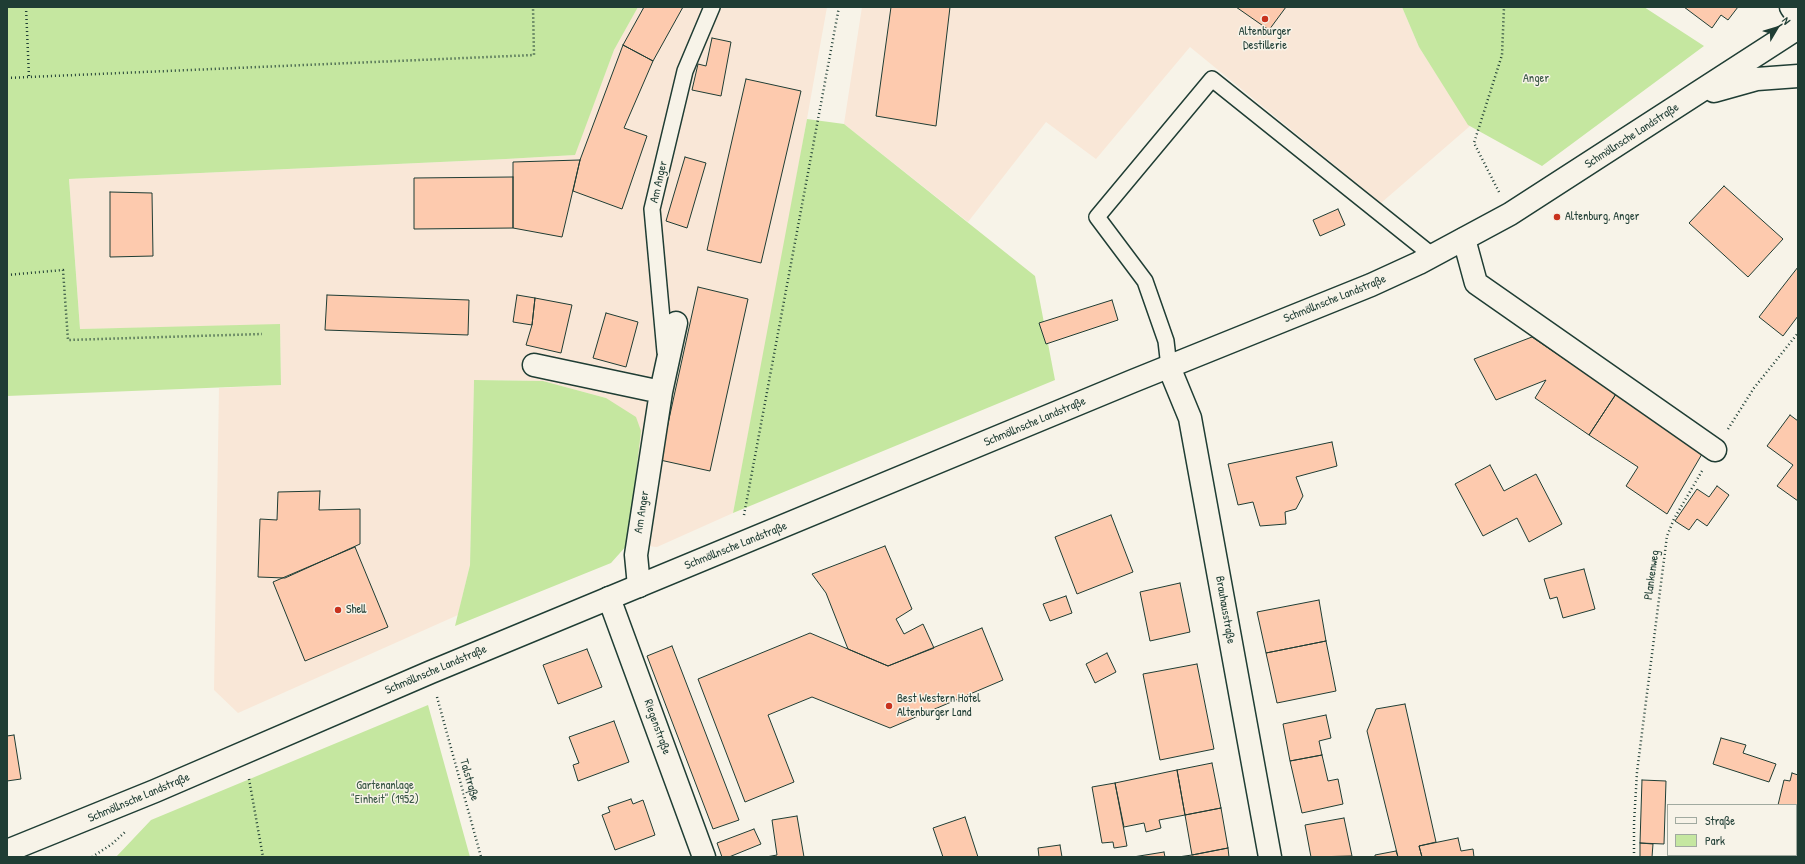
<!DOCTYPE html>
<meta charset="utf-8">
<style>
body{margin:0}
#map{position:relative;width:1805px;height:864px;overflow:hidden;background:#f7f3e8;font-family:"Patrick Hand",sans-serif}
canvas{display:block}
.frame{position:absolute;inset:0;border:8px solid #1f3d34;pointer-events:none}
.legend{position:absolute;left:1667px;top:804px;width:130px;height:52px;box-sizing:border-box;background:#f7f3e8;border:1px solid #a1aaa0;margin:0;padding:5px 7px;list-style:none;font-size:12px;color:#1f3d34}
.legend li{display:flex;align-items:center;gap:8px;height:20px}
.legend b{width:20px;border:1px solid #a1aaa0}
.north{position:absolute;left:1757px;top:8px;width:40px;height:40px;-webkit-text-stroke:3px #f7f3e8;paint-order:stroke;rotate:52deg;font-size:11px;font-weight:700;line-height:16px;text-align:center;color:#1f3d34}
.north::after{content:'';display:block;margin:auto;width:14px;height:18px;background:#1f3d34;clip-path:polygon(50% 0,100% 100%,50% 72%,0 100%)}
</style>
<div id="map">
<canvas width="1805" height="864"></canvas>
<div class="frame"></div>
<ul class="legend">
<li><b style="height:5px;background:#f7f3e8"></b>Straße</li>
<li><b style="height:11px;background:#c5e7a0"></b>Park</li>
</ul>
<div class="north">N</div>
</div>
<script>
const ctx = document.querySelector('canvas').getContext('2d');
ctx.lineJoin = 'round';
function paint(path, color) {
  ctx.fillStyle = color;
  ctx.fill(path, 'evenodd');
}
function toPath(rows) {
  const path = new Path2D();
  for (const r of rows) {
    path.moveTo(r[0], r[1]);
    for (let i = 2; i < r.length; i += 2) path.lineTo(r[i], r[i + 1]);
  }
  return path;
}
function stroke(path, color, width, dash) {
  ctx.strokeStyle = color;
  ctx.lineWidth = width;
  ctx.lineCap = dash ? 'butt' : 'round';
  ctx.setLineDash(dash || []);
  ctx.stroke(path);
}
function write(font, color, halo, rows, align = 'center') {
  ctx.font = font + ' "Patrick Hand",sans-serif';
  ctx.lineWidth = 3;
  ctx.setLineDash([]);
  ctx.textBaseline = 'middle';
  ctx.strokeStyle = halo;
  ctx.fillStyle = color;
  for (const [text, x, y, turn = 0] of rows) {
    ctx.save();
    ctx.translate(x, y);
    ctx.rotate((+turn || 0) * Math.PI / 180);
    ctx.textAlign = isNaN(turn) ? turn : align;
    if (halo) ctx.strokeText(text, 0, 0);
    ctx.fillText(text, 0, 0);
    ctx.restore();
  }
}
const built = toPath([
 [638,7,827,7,784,247,733,513,657,547,628,544,606,398,543,381,474,380,470,565,458,615,238,713,214,690,219,388,281,385,280,325,80,329,69,179,506,159,574,155,614,50],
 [862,7,1402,7,1419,47,1470,126,1381,203,1190,47,1096,159,1046,122,968,222,844,124]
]);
const green = toPath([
 [7,7,638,7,614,50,575,155,506,159,69,179,80,329,280,324,281,385,7,396],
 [1402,7,1644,7,1704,46,1542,166,1468,125,1419,47],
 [807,119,844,124,1035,276,1055,380,733,513],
 [474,380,543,381,606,398,636,417,641,431,628,544,611,563,455,626,470,565],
 [428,705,470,857,116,857,151,820]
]);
const building = toPath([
 [644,7,683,7,653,61,623,45,644,7],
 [891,7,950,7,936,126,876,116,891,7],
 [1236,7,1286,7,1269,30,1236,7],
 [1684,7,1738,7,1728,20,1721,15,1712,28,1684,7],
 [712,38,731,42,721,96,692,90,698,64,706,66,712,38],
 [623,45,653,61,624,128,647,136,622,209,573,191,580,160,623,45],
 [746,79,801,91,761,263,707,250,746,79],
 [685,157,706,163,687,228,666,221,685,157],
 [580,160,562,237,513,228,513,162,580,160],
 [513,177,513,228,414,229,414,178,513,177],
 [1724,186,1783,239,1748,277,1689,223,1724,186],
 [110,192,152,193,153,256,110,257,110,192],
 [1338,209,1345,225,1320,236,1313,220,1338,209],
 [1798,267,1798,316,1783,336,1759,317,1798,267],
 [698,287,748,299,710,471,660,460,698,287],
 [327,295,469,300,468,335,325,330,327,295],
 [517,295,535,298,532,325,513,322,517,295],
 [535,298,572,305,561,353,526,345,532,325,535,298],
 [1112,300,1118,320,1046,344,1039,323,1112,300],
 [606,313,638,322,626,367,593,358,606,313],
 [1532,337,1616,394,1589,435,1535,398,1546,380,1496,400,1474,359,1532,337],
 [1616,394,1702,454,1667,514,1626,486,1638,467,1589,435,1616,394],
 [1790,415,1798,421,1798,501,1777,486,1793,465,1767,446,1790,415],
 [1332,442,1337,466,1296,477,1303,496,1296,509,1285,512,1286,524,1260,526,1253,502,1238,505,1228,464,1332,442],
 [1490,465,1504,491,1536,474,1562,524,1529,542,1517,518,1483,536,1455,484,1490,465],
 [1717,486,1729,495,1707,526,1697,519,1689,530,1675,521,1697,489,1709,497,1717,486],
 [320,491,319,510,360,509,360,544,285,578,258,577,260,519,277,520,278,492,320,491],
 [1111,515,1133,572,1077,594,1055,537,1111,515],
 [885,546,912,609,896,619,904,634,923,624,934,648,888,666,848,649,826,593,812,574,885,546],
 [355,547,388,627,305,661,273,582,355,547],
 [1584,569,1595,609,1563,618,1557,597,1550,599,1544,579,1584,569],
 [1180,583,1190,632,1150,641,1140,592,1180,583],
 [1066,596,1072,613,1050,621,1043,604,1066,596],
 [1319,600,1326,641,1266,653,1257,612,1319,600],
 [982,628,1003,680,890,728,812,697,768,715,794,782,745,802,698,679,810,633,888,666,982,628],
 [1326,641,1336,691,1277,703,1266,653,1326,641],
 [672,646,739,820,713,829,647,656,672,646],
 [587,649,602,687,558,704,543,665,587,649],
 [1107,653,1116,672,1095,683,1086,664,1107,653],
 [1197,664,1214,749,1160,760,1143,674,1197,664],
 [1405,704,1436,842,1419,846,1422,857,1398,857,1367,731,1376,709,1405,704],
 [1326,715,1331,738,1319,741,1322,755,1290,761,1283,724,1326,715],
 [614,721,629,762,578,781,573,765,579,763,569,737,614,721],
 [14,735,21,779,7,781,7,736,14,735],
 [1721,738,1746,745,1743,753,1776,764,1769,782,1713,764,1721,738],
 [1322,755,1328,781,1338,779,1343,804,1302,813,1290,761,1322,755],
 [1212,763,1221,808,1185,815,1177,770,1212,763],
 [1177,770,1185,815,1159,820,1161,828,1146,832,1144,823,1124,827,1115,783,1177,770],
 [1792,773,1798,775,1798,857,1765,856,1796,855,1796,805,1778,805,1784,780,1790,781,1792,773],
 [1642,780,1666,781,1664,844,1640,843,1642,780],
 [1115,783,1127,846,1114,848,1113,842,1102,843,1092,787,1115,783],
 [631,799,633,804,643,800,655,835,615,850,602,815,610,812,608,807,631,799],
 [1221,808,1228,848,1192,855,1185,815,1221,808],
 [797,816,804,857,766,857,777,855,772,820,797,816],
 [965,817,978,857,943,857,933,828,965,817],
 [1344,818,1352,856,1311,857,1305,825,1344,818],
 [754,829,761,844,729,857,722,857,717,843,754,829],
 [1458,838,1461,851,1473,849,1474,857,1422,857,1419,846,1458,838],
 [1640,843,1653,844,1652,857,1640,857,1640,843],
 [1060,845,1062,857,1039,857,1038,848,1060,845],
 [1228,848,1229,857,1178,857,1192,855,1228,848],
 [1396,851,1398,857,1375,857,1375,855,1396,851],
 [1164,852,1165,857,1133,857,1164,852]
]);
const path = toPath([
 [26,7,29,77,534,55,533,7],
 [7,78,29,77],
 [1499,192,1474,143,1502,55,1504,7],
 [7,275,63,270,68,340,262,334],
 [1728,429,1754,388,1798,333],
 [744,515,839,7],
 [437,697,481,857],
 [249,779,263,857],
 [92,857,112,844,125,832],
 [1634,857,1634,823,1637,772,1667,536,1674,519,1702,471]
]);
const lane = toPath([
 [665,352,652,209,685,71,712,7],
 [1169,367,1166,341,1145,281,1097,217,1212,79,1433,256]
]);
const street = toPath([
 [1791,7,1798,17],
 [1464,239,1476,283,1715,450],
 [534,365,661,392],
 [1169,367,1190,418,1270,857],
 [639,586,636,555,661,392,676,323],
 [609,598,704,857]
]);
const secondary = toPath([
 [1714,91,1757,79,1798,76],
 [7,851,155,791,431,672,1133,381,1371,285,1419,263,1510,214,1798,28]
]);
const markers = [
 [1265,19,4,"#c8321e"],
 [1557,217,4,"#c8321e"],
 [338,610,4,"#c8321e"],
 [889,706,4,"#c8321e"]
];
const poiNames = [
 ["Altenburger",1265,32,"center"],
 ["Destillerie",1265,46,"center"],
 ["Altenburg, Anger",1565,217],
 ["Shell",346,610],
 ["Best Western Hotel",897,699],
 ["Altenburger Land",897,713]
];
const parkNames = [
 ["Anger",1536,79],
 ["Gartenanlage",385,786],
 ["\"Einheit\" (1952)",385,800]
];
const streetNames = [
 ["Schmöllnsche Landstraße",1632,136,-33],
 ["Am Anger",659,182,-77],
 ["Schmöllnsche Landstraße",1335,299,-22],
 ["Schmöllnsche Landstraße",1035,422,-23],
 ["Am Anger",642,512,-81],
 ["Schmöllnsche Landstraße",736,546,-22],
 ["Plankenweg",1652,575,-82],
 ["Brauhausstraße",1225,610,80],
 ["Schmöllnsche Landstraße",436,670,-23],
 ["Riegenstraße",657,727,70],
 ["Talstraße",469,780,74],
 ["Schmöllnsche Landstraße",139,798,-23]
];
paint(built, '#f9e7d7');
paint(green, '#c5e7a0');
paint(building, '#fdcaae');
stroke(building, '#1f3d34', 1);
stroke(lane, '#1f3d34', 18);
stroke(street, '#1f3d34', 25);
stroke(secondary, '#1f3d34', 25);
stroke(path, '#1f3d34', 2.5, [1, 3]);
stroke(lane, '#f7f3e8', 15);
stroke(street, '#f7f3e8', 22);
stroke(secondary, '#f7f3e8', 22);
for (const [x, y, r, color] of markers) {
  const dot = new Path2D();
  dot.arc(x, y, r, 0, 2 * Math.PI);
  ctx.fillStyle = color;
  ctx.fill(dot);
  stroke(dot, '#f7f3e8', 1.5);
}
write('12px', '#1f3d34', '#f7f3e8', poiNames, 'left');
write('12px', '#385644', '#f7f3e8', parkNames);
write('12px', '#1f3d34', '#f7f3e8', streetNames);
</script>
